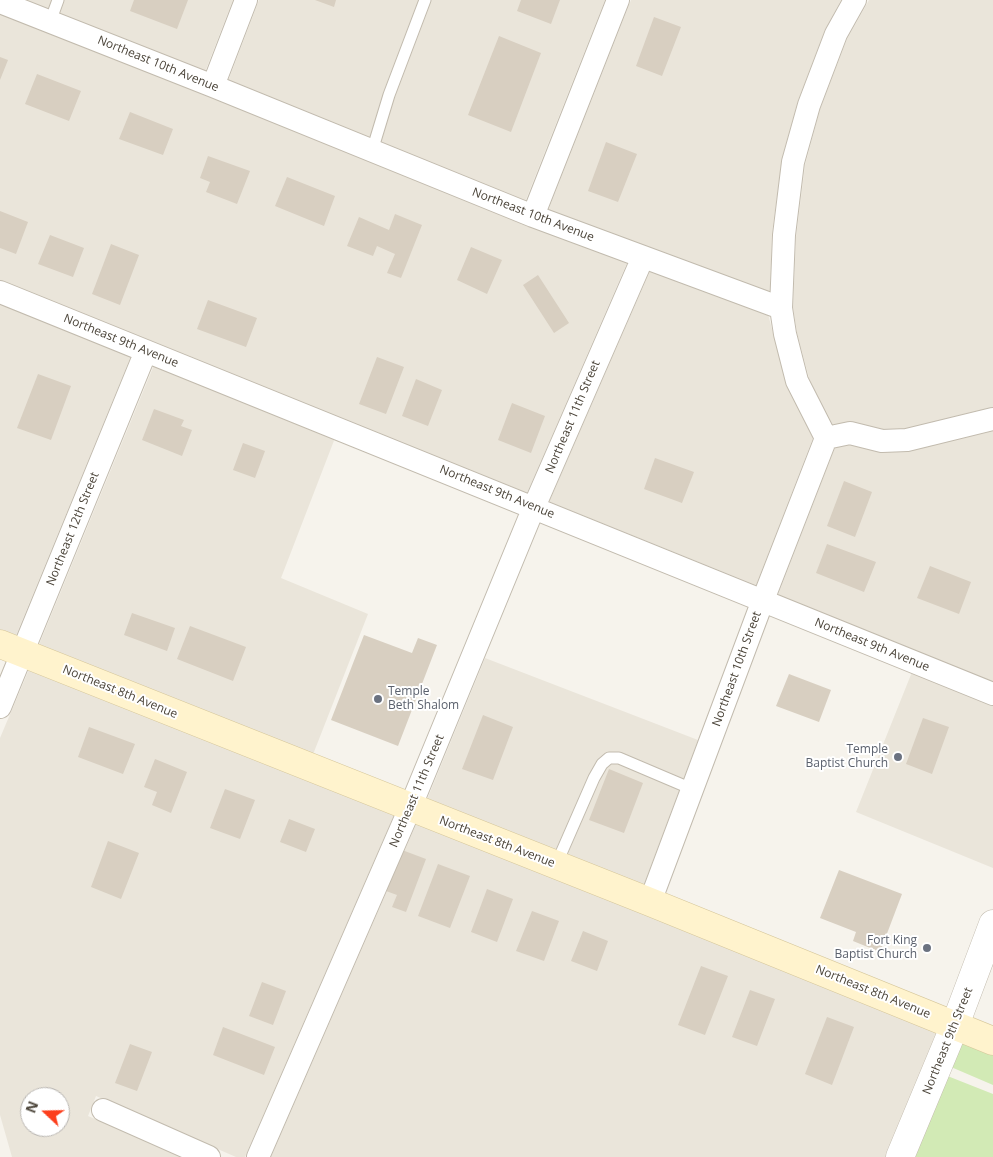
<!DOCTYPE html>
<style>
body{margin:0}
#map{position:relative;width:993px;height:1157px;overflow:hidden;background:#f6f3ec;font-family:"Open Sans",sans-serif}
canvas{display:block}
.north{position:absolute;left:20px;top:1087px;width:50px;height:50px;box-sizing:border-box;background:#fff;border:1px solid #b7b4b0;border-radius:50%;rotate:291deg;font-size:14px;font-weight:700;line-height:20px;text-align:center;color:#4b4439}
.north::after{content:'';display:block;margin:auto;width:18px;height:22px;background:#fc3f1d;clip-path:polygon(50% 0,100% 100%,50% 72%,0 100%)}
</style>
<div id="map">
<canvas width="993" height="1157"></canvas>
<div class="north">N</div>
</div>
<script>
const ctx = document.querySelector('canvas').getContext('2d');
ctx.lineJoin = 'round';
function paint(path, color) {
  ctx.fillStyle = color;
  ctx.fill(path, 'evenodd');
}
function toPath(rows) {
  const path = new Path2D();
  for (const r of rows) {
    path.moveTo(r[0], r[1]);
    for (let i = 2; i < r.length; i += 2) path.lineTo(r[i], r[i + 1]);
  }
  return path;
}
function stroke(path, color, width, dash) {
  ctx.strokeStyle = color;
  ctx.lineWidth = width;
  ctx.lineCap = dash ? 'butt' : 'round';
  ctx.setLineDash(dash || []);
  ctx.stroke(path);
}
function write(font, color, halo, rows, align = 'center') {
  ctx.font = font + ' "Open Sans",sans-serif';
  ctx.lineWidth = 4;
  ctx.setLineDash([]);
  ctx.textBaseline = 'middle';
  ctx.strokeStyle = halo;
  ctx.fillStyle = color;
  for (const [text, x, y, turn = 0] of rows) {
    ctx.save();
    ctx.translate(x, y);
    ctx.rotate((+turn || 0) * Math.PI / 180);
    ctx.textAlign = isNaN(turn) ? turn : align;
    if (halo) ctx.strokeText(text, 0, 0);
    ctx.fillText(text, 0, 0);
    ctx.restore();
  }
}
const residential = toPath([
 [24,0,233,0,205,72],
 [259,0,605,0,525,202,228,81],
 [631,0,841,0,825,30,798,101,782,158,772,233,770,292,548,211],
 [869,0,993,0,993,407,904,429,882,430,832,426,809,378,797,333,793,308,796,237,805,165,820,109,847,39],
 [0,13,627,263,527,493,0,281],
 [650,271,768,314,786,382,813,438,756,585,549,502],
 [0,304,131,356,15,638,0,632],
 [154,365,335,438,281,578,368,614,312,757,38,647],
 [993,430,993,682,778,595,835,447,851,444],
 [485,658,698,740,643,887,426,802],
 [30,667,395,813,245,1157,236,1157,96,1096,88,1116,183,1157,12,1157,0,1115,0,738],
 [30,1097,60,1097,60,1127,30,1127],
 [912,672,993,705,993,868,856,812],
 [417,822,940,1030,887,1157,271,1157]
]);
const green = toPath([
 [962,1040,993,1052,993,1085,951,1067],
 [945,1075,993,1094,993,1157,913,1157]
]);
const building = toPath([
 [134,0,188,0,177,29,130,11],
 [315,0,336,0,334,7],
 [521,0,560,0,551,24,517,11],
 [654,17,681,27,662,76,636,66],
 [499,36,541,53,511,132,468,115],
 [0,57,8,60,0,80],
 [37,74,81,91,69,121,25,104],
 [130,112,173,129,163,155,119,139],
 [606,142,637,154,618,202,588,191],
 [208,156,250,171,237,204,206,192,210,182,200,178],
 [287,177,335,196,324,226,275,206],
 [0,211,28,222,16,254,0,248],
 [395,214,422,225,401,278,387,273,395,254,377,246,373,256,347,246,359,217,389,230],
 [50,235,84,248,73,277,38,264],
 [111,244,139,255,120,305,92,294],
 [471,247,502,260,487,294,457,280],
 [538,275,569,323,554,333,523,285],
 [208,300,257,318,246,347,197,329],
 [377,357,404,367,386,414,359,404],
 [38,374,71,386,51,440,17,428],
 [416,379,442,390,428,426,402,416],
 [512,403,545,416,531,453,498,440],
 [154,409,184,420,181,426,192,430,182,456,142,440],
 [243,443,265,451,255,478,233,470],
 [655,458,694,472,682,503,644,489],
 [844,481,872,492,855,537,827,526],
 [827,544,876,562,864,592,816,573],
 [930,566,971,582,959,614,917,598],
 [132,613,175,628,167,651,124,635],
 [190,626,246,647,233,681,177,659],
 [364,635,412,653,418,638,437,645,398,746,331,720],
 [789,674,831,690,819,722,776,706],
 [483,715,513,727,493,780,462,769],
 [923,718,949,727,932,774,906,764],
 [89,727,135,744,123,774,78,757],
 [155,759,187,772,171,813,152,805,157,792,144,787],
 [609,769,643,783,624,833,589,820],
 [225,789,255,800,240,839,210,828],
 [289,819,315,829,306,852,280,842],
 [108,841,139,853,121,899,91,887],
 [402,850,426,859,406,912,392,907,397,895,386,891],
 [438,864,470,876,450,928,418,916],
 [839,870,902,894,880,952,853,941,856,932,820,918],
 [487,889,513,899,497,942,471,932],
 [532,911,559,921,544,961,516,951],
 [583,931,608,941,597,971,571,961],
 [701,966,728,976,705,1035,678,1025],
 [262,982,286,991,273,1025,249,1016],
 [750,990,775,999,757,1046,732,1037],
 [827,1017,854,1027,832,1085,805,1074],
 [223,1027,275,1047,264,1075,213,1055],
 [130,1044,152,1052,137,1091,115,1083]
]);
const service = toPath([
 [50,22,58,0],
 [372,151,389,95,425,0],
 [556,865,594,778,602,764,609,758,619,758,692,789]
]);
const minor = toPath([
 [0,2,213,86,533,216,781,308,785,334,797,381,826,438],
 [213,86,246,0],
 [533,216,618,0],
 [0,292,993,694],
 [781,308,784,235,793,162,809,105,836,34,855,0],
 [826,438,850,433,882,441,907,440,993,419],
 [0,707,146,351],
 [650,902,763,600,826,438],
 [103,1110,209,1157],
 [258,1157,410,808,534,507,643,257]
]);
const tertiary = toPath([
 [900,1157,955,1025,993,924]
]);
const secondary = toPath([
 [0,644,650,902,993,1041]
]);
const markers = [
 [378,699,5,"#6b7280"],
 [898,757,5,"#6b7280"],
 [927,948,5,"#6b7280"]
];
const streetNames = [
 ["Northeast 10th Avenue",158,64,22],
 ["Northeast 10th Avenue",533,215,21],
 ["Northeast 9th Avenue",121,341,22],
 ["Northeast 11th Street",573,417,-67],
 ["Northeast 9th Avenue",497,492,22],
 ["Northeast 12th Street",73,529,-68],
 ["Northeast 9th Avenue",872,645,22],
 ["Northeast 10th Street",737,669,-70],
 ["Northeast 8th Avenue",120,692,22],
 ["Northeast 11th Street",417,791,-67],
 ["Northeast 8th Avenue",497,842,21],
 ["Northeast 8th Avenue",873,992,22],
 ["Northeast 9th Street",948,1041,-68]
];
const worshipNames = [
 ["Temple",388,692,"left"],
 ["Beth Shalom",388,706,"left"],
 ["Temple",888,750],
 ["Baptist Church",888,764],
 ["Fort King",917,941],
 ["Baptist Church",917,955]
];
paint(residential, '#eae5da');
paint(green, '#d2eab5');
paint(building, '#d8cfc1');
stroke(service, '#c2bbae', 13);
stroke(minor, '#c2bbae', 24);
stroke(tertiary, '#c2bbae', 29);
stroke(secondary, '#d6c79b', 29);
stroke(service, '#fff', 11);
stroke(minor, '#fff', 22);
stroke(tertiary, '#fff', 28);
stroke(secondary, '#fff3cd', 28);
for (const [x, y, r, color] of markers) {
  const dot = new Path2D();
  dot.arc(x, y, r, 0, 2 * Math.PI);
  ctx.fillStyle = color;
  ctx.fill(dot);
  stroke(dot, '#fff', 2);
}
write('12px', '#4b4439', '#fff', streetNames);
write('12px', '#5b616d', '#fff', worshipNames, 'right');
</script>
